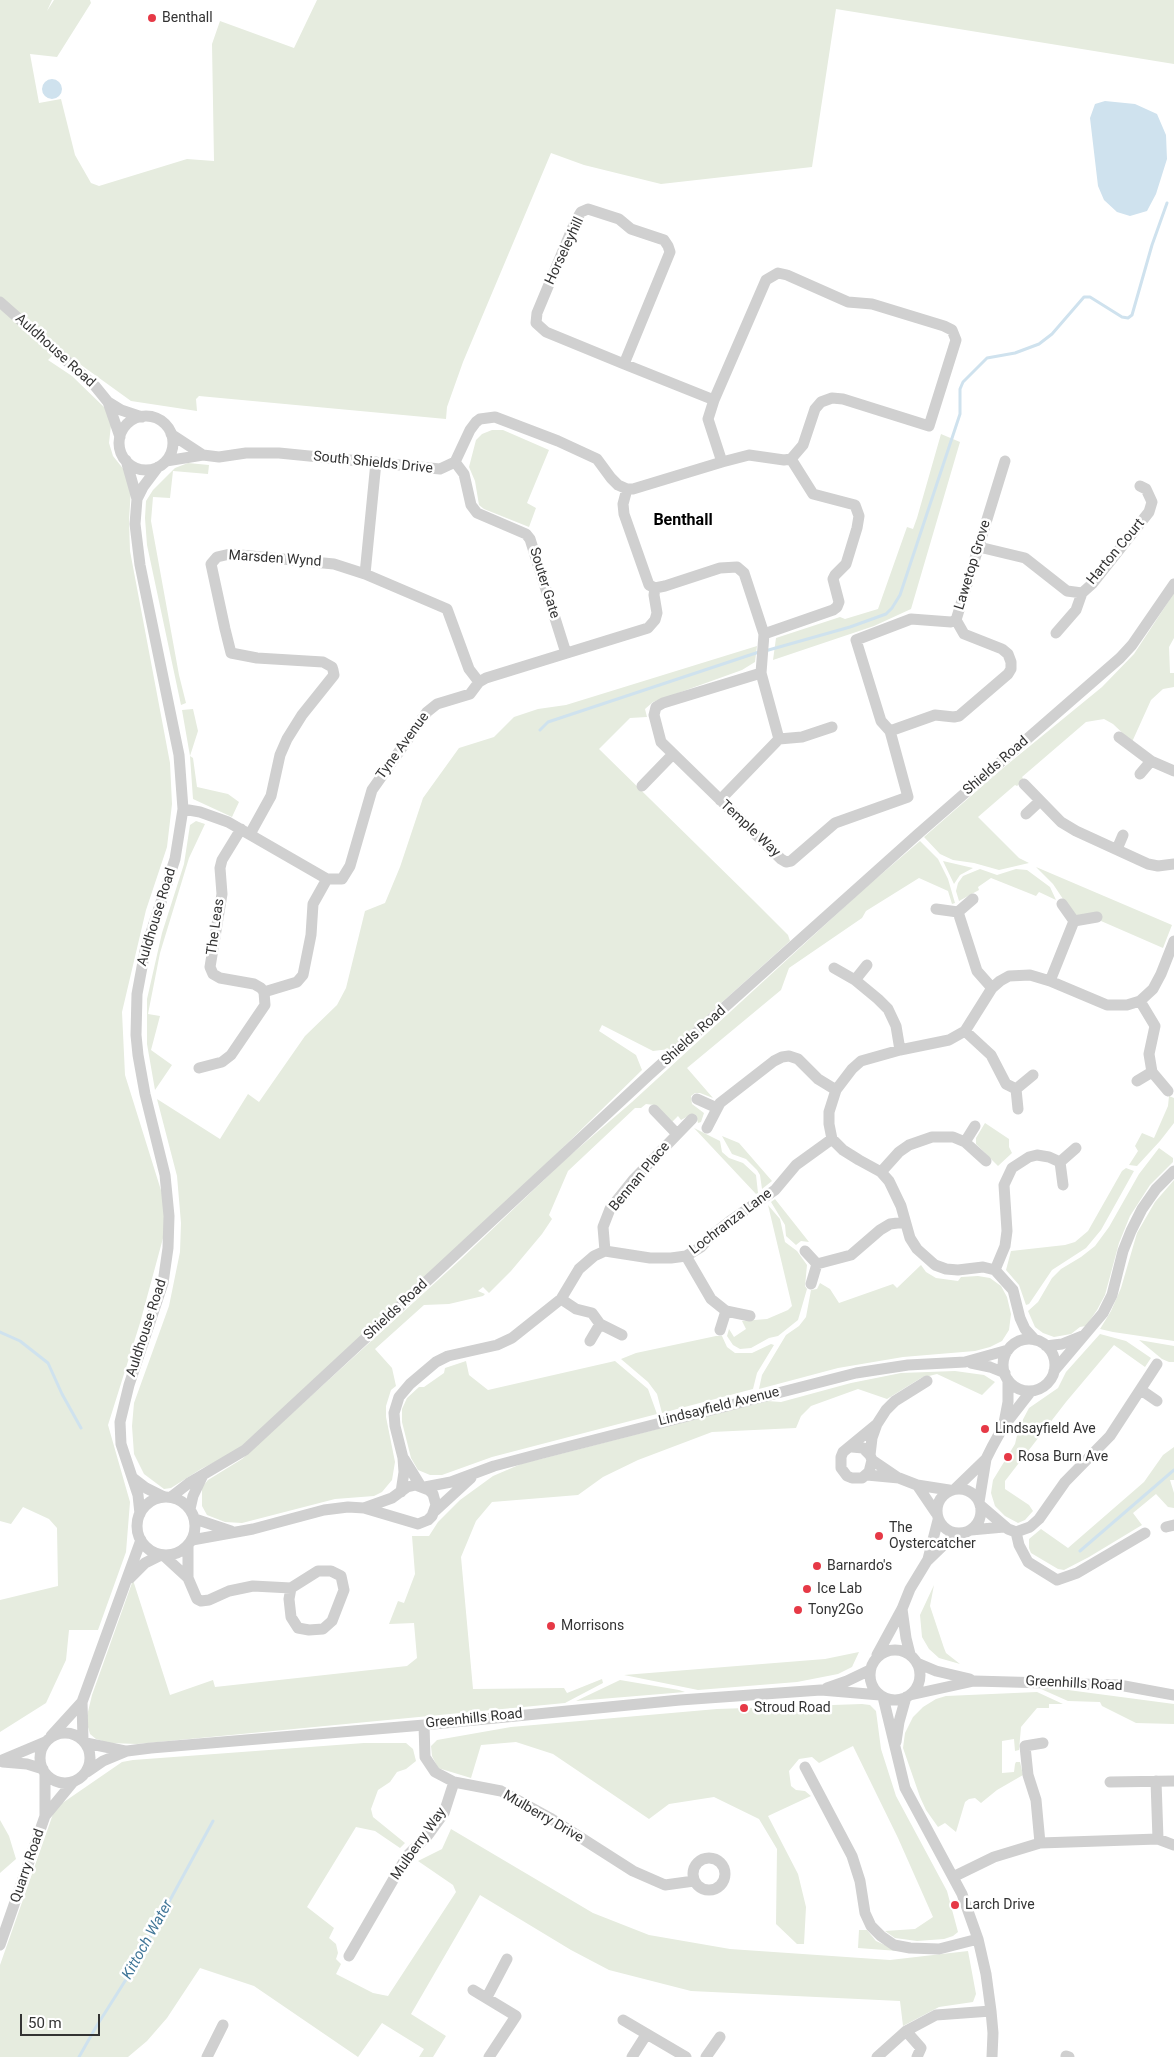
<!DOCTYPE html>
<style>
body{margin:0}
#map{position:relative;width:1174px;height:2057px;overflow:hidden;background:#fff;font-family:Roboto,sans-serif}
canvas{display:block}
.scale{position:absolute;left:20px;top:2014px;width:80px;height:22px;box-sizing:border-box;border:2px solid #333;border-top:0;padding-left:6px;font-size:15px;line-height:18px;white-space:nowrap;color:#333;-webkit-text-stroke:4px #fff;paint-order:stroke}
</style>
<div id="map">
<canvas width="1174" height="2057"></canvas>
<div class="scale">50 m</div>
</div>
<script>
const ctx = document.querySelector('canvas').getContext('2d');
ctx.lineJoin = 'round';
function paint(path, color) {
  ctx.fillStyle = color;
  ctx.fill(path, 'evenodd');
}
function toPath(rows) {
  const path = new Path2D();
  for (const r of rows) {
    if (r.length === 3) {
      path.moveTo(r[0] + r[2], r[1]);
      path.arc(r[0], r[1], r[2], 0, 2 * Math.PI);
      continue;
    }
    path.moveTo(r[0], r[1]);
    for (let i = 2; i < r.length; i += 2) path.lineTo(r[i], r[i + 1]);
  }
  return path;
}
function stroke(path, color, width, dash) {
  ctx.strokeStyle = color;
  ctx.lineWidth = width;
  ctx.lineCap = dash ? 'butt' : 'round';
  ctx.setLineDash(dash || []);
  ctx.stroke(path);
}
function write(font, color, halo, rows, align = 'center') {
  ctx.font = font + ' Roboto,sans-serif';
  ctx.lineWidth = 5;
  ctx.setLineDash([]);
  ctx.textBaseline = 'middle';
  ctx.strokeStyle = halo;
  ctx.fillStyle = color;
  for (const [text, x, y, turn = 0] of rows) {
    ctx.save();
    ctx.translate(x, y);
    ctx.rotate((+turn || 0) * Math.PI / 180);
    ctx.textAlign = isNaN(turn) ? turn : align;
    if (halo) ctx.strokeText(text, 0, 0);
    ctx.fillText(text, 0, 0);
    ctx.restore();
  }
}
const green = toPath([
 [0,0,52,0,47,11,54,0,90,0,91,3,57,57,30,54,39,103,61,99,75,155,91,183,99,186,187,159,214,161,212,44,220,21,294,48,317,0,1174,0,1174,64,836,9,812,167,661,184,584,165,551,153,463,362,447,407,446,419,199,396,196,399,197,411,131,401,59,349,48,360,72,376,105,408,111,425,109,443,113,456,125,471,131,489,129,520,130,551,170,763,172,804,167,847,146,910,122,1012,125,1075,169,1216,140,1323,108,1425,130,1502,126,1552,98,1630,69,1630,66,1660,46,1703,0,1732,0,1600,58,1586,57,1528,49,1519,23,1507,11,1524,0,1521],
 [492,430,503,430,549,450,527,503,536,508,529,527,484,509,479,505,475,481,469,467,476,440,482,434],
 [941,434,960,442,911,609,874,626,773,660,776,638,840,617,845,619,878,609,907,527,913,529,917,518],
 [188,463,209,465,208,474,173,471,170,498,153,497,151,521,179,675,186,703,181,705,147,545,145,518,146,501,153,490,175,468],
 [1174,593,1174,638,1169,647,1170,673,1174,673,1174,687,1163,689,1151,700,1132,742,1113,724,1104,719,1086,722,1022,777,1024,780,1017,786,1015,785,978,817,1019,858,1029,863,999,870,974,863,953,860,940,854,924,837,1003,768,1102,687,1134,654],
 [757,646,755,662,742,670,653,702,645,709,647,717,630,718,599,749,753,900,788,935,790,941,670,1049,653,1051,602,1025,599,1031,636,1055,642,1070,541,1169,237,1451,201,1469,171,1488,164,1489,144,1474,134,1454,132,1426,134,1403,169,1306,180,1252,181,1223,177,1176,157,1099,220,1139,248,1094,259,1102,305,1036,337,1005,346,988,365,911,385,903,400,867,423,798,459,748,494,737,514,717,538,709,566,705],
 [193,709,198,731,190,756,193,758,197,787,228,794,239,802,232,817,193,799,190,756,182,710],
 [196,821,205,824,189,858,160,953,148,1014,160,1016,151,1050,172,1065,155,1090,147,1044,147,999,162,933,184,864,190,825],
 [920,841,938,859,948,879,955,903,952,904,948,891,919,878,866,911,862,918,789,968,781,990,687,1068,713,1098,700,1093,695,1093,691,1096,692,1104,704,1113,701,1122,698,1123,696,1115,692,1114,681,1120,678,1116,672,1122,654,1105,646,1104,641,1108,635,1108,568,1171,549,1215,552,1219,542,1234,511,1271,489,1293,483,1287,478,1291,485,1294,483,1296,449,1304,424,1305,375,1349,392,1368,396,1386,391,1390,386,1406,386,1417,395,1462,392,1480,382,1492,374,1496,335,1499,242,1523,225,1522,207,1515,202,1506,202,1487,208,1480,242,1459,460,1260,567,1158,632,1102,864,889],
 [943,861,973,868,960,875,954,884],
 [1036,867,1172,925,1163,948,1101,921,1102,916,1075,917,1053,884],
 [980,869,997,875,1016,869,1027,870,1050,887,1056,900,1039,892,1036,896,991,878,978,887,979,890,959,901,956,891,958,883,963,876],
 [1169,1096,1174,1098,1174,1123,1160,1141,1137,1166,1129,1165,1138,1151,1135,1146,1142,1133,1154,1138,1168,1106],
 [985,1123,1009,1139,1009,1147,1012,1153,998,1166,976,1144,976,1138],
 [694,1128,720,1141,722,1152,729,1158,743,1163,756,1175,758,1193,756,1194],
 [722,1136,739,1143,772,1181,762,1189,760,1175,757,1170,746,1159,732,1154],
 [1159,1148,1173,1158,1173,1162,1150,1185,1130,1216,1119,1243,1105,1295,1097,1310,1086,1326,1080,1327,1071,1334,1054,1337,1043,1333,1035,1327,1028,1311,1038,1302,1052,1278,1061,1269,1081,1257,1095,1246,1109,1227,1139,1174],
 [1126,1168,1134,1171,1101,1230,1086,1248,1052,1270,1029,1304,1026,1305,1019,1285,1006,1270,1011,1251,1065,1245,1075,1242,1088,1231,1122,1171],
 [1174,1180,1174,1341,1113,1332,1100,1329,1111,1311,1121,1288,1137,1233,1155,1202],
 [775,1199,809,1242,801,1241,796,1245,786,1236,785,1225,771,1202],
 [768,1205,780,1219,785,1242,797,1251,807,1265,805,1286,807,1289,798,1320,778,1336,769,1338,751,1348,740,1349,733,1345,727,1336,729,1329,734,1337,746,1329,742,1321,767,1319,788,1310,792,1306],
 [921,1265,926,1272,936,1278,958,1281,961,1277,978,1276,990,1278,1001,1286,1007,1297,1011,1314,1009,1330,1002,1341,990,1347,975,1351,903,1357,838,1368,759,1389,762,1375,786,1335,799,1326,806,1317,811,1290,817,1289,820,1283,830,1289,839,1303,893,1284,897,1288],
 [1100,1334,1126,1341,1151,1358,1145,1367,1114,1345,1066,1402,1005,1481,1005,1489,1029,1505,1033,1511,1025,1520,1018,1523,1005,1516,995,1506,991,1493,993,1480,1015,1444,1019,1427,1029,1408,1058,1388,1066,1372],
 [716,1336,722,1336,727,1347,735,1353,752,1353,771,1344,774,1345,757,1373,753,1389,662,1413,657,1394,648,1382,621,1359,636,1353],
 [1139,1340,1174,1346,1174,1362,1169,1362,1162,1359],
 [466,1361,469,1375,488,1390,615,1361,648,1389,657,1414,492,1457,442,1475,430,1475,418,1470,411,1458,402,1422,402,1409,407,1398,419,1387,424,1387,444,1373,445,1368],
 [955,1371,984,1375,995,1382,982,1395,937,1374,921,1378,887,1399,858,1389,811,1406,801,1416,796,1428,712,1432,638,1460,603,1477,578,1495,492,1502,476,1521,461,1557,473,1689,564,1688,567,1693,602,1679,603,1683,565,1703,137,1744,109,1743,96,1739,90,1734,86,1720,92,1695,133,1580,170,1695,213,1680,215,1687,407,1666,417,1658,414,1623,389,1624,398,1601,404,1603,415,1574,412,1536,429,1536,438,1522,460,1500,493,1476,521,1464,767,1401,781,1402,851,1383,901,1373],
 [1174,1447,1174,1480,1170,1480,1174,1493,1174,1508,1168,1507,1156,1494,1133,1513,1142,1525,1089,1557,1064,1570,1058,1569,1031,1553,1029,1548,1029,1539,1041,1529,1068,1548,1144,1482,1163,1455],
 [934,1585,930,1606,944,1648,946,1653,960,1664,939,1658,929,1649,922,1637,920,1615],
 [859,1652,852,1667,838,1674,797,1682,698,1690,624,1675,825,1659],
 [620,1680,679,1690,685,1692,576,1701],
 [1041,1689,1068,1690,1174,1704,1174,1724,1136,1723,1102,1706,1100,1702,1068,1701],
 [1037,1692,1063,1704,1049,1704,1049,1708,1037,1708,1021,1727,1019,1750,1015,1751,1014,1739,1002,1741,1002,1773,1014,1772,1015,1764,1016,1762,1020,1762,1023,1775,997,1790,981,1803,975,1798,969,1799,965,1802,956,1832,945,1823,938,1827,926,1810,920,1797,903,1748,905,1733,913,1717,923,1707,936,1699,946,1696],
 [862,1704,870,1705,876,1711,881,1749,896,1796,947,1891,958,1932,953,1936,944,1939,917,1941,895,1938,885,1931,915,1929,933,1917,898,1838,853,1746,819,1763,812,1757,799,1759,789,1771,791,1786,796,1790,805,1791,811,1796,768,1816,798,1874,806,1907,804,1944,797,1944,776,1924,777,1849,759,1819,714,1797,669,1804,649,1819,553,1754,516,1742,481,1745,471,1778,438,1768,432,1756,431,1746,437,1740,511,1727,717,1709],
 [364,1743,406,1743,413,1749,416,1761,406,1769,397,1772,390,1782,378,1790,371,1809,373,1817,405,1843,400,1848,375,1831,356,1827,307,1907,334,1928,329,1938,336,1944,338,1953,336,1959,341,1964,336,1974,373,1993,388,1996,456,1892,453,1885,418,1861,442,1849,451,1829,593,1913,649,1935,730,1949,890,1960,968,1951,976,1994,973,2002,939,2007,903,2026,900,2001,691,1991,609,1970,571,1950,480,1895,411,2014,446,2036,433,2057,419,2057,424,2049,382,2023,358,2057,254,1986,200,1968,167,2018,147,2041,128,2057,0,2057,0,1965,53,1814,61,1804,122,1762,133,1760],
 [0,1820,9,1836,16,1859,0,1873],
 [859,1930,867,1930,876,1941,898,1951,858,1948]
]);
const water = toPath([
 [52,89,10],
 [1105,101,1135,104,1157,114,1166,135,1167,159,1156,194,1147,211,1130,216,1117,212,1104,200,1098,186,1090,118,1095,104]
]);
const stream = toPath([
 [765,651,850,627,886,614,892,608,900,595,960,414,960,389,963,382,987,358,1015,353,1039,344,1052,334,1084,297,1090,297,1122,317,1128,318,1132,315,1152,245,1167,203],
 [540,730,548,722,759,652],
 [0,1332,20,1341,48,1363,62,1394,81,1428],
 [1080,1551,1174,1470],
 [79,2057,96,2027,132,1970,213,1821]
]);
const minor = toPath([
 [0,302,95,386,108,402,120,437],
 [624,364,670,252,668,246,664,240,631,229,619,219,588,209,581,212,575,222,537,313,536,323,546,332,624,364,714,400,708,419,722,462],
 [108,402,121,410,142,417],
 [146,443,27],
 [171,434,203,455],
 [126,460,137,499,135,524,140,565,179,755,183,809,175,859,145,951,137,994,136,1035,138,1055,145,1094,165,1175,169,1216,168,1248,163,1283,129,1385,120,1422,121,1444,138,1495,140,1514],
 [166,461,203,455,219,457,246,453,279,453,440,469,455,462,470,430,476,422,480,419,495,417,558,441,597,459,611,478,618,485,627,489,633,489,722,462,749,455,784,460,791,459,803,445,815,409,821,402,832,398,843,399,929,426,956,340,952,330,944,326,872,304,848,302,787,275,778,273,766,280,714,400],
 [376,462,365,574,447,609,469,669,479,682],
 [455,462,464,474,471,505,477,513,526,534,530,539,566,653],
 [627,489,623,504,624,514,649,585,655,588,665,586,720,568,737,567,744,573,764,634,761,673,779,739,720,800],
 [137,499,143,487,158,467],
 [979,547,1025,558,1067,591,1082,593,1092,584,1149,512,1152,502,1146,489,1140,486],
 [1056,633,1076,610,1082,593],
 [764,634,833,610,837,607,839,602,833,579,835,575,846,564,857,528,859,516,855,505,813,494,791,459],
 [761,673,663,703,656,707,654,715,661,742,781,859,786,862,791,861,835,823,908,797,890,731,881,721,856,640,911,619,951,622,956,620,1005,461],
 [890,731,935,715,954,717,959,716,1008,674,1011,669,1011,662,1008,654,1002,649,964,634,956,620],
 [1119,737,1151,761,1174,771],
 [779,739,802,737,832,727],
 [1140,774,1151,761],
 [1024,784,1061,822,1076,831,1148,864,1158,866,1174,864],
 [642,786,673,754],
 [183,809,200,812,228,822,327,879,342,879,350,866,372,790,427,712,437,704,470,694,479,682,486,678,648,628,655,620,657,613,654,595,655,588],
 [1026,814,1040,801],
 [250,834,271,796,280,755,287,739,302,715,334,675,333,670,332,667,323,662,257,658,231,653,225,629,211,564,217,557,230,554,334,564,365,574],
 [1117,849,1123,835],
 [1062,904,1074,921,1097,917],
 [936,909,958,912,973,899],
 [958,912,977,971,992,988],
 [834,968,855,980,878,999,888,1009,896,1026,900,1050],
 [855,980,867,965],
 [1050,981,1074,921],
 [264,992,297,982,303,975,311,935,313,904,327,879],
 [1140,1001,1155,1026,1149,1054,1152,1072,1168,1091],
 [965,1031,991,1055,1006,1084,1016,1089,1018,1109],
 [199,1068,222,1062,231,1055,265,1005,264,992,261,988,254,984,220,978,213,974,210,967,222,894,220,868,222,860,241,829],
 [1137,1081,1152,1072],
 [1016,1089,1033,1075],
 [697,1099,717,1108],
 [654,1110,677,1134],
 [707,1128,720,1103,774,1061,782,1057,789,1056,798,1059,818,1079,836,1090],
 [965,1142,975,1126],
 [1060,1162,1076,1148],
 [881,1172,899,1152,909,1145,932,1137,953,1137,965,1142,986,1161],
 [605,1251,603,1227,610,1209,634,1179,692,1119],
 [805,1251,817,1264],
 [686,1256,711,1299,726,1311,750,1316],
 [995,1270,1005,1246,1007,1231,1004,1185,1012,1168,1029,1157,1037,1155,1049,1157,1060,1162,1063,1185],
 [811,1284,817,1264,851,1255,880,1230,890,1224,905,1222],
 [561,1299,576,1309,592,1313,600,1324,622,1335],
 [720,1330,726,1311],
 [1029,1365,26],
 [1035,1340,1025,1329,1020,1318,1013,1290,995,1270,983,1267,958,1270,946,1269,935,1265,917,1249,910,1238,901,1206,889,1181,881,1172,859,1160,843,1150,832,1139,829,1124,829,1112,836,1090,852,1069,861,1061,900,1050,949,1040,965,1031,992,988,1000,981,1009,976,1030,975,1050,981,1107,1005,1127,1005,1140,1001,1153,989,1161,974,1174,941],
 [590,1341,600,1324],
 [1046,1346,1062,1344,1082,1336],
 [971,1363,990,1367,1005,1373],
 [1054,1371,1103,1313,1112,1295,1123,1251,1131,1231,1142,1209,1156,1189,1174,1171],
 [1141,1390,1157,1401],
 [1004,1423,1008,1402,1008,1380],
 [852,1447,863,1448,870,1455,872,1460,869,1472,862,1478,852,1478,847,1476,841,1468,841,1457,843,1452,877,1424],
 [870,1455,872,1438,877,1424,886,1410,895,1401,927,1381],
 [404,1459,420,1485],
 [872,1460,897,1477],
 [867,1475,899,1478,917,1485,949,1490],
 [133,1478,146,1488,164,1497],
 [917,1485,936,1513],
 [425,1487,451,1482,494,1466,543,1453,856,1373,908,1365,965,1362,1008,1350],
 [959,1511,22],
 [955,1489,985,1460],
 [401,1492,404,1472,403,1458,395,1426,394,1413,399,1397,410,1384,436,1362,448,1356,497,1345,512,1338,561,1299,579,1269,594,1256,605,1251,650,1258,671,1258,686,1256,701,1247,711,1236,730,1221,775,1190,796,1165,832,1139],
 [166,1526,29],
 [171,1497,189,1483,245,1450,649,1075,918,834,1120,658,1132,645,1174,584],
 [979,1502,986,1459,992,1447,1003,1427,1031,1391],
 [980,1505,1008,1529,1016,1532,1030,1527,1039,1519,1065,1482,1110,1436,1157,1364],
 [190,1509,193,1496,203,1475],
 [435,1511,471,1478],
 [195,1519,231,1531],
 [1166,1527,1174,1525],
 [971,1530,1004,1527],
 [1016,1532,1019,1545,1028,1562,1057,1580,1077,1573,1145,1533],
 [192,1540,253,1529,324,1510,348,1507,364,1508,418,1524,428,1520,432,1516,436,1505,433,1494,429,1490,416,1485,407,1487,392,1498,364,1508],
 [188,1546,188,1578,197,1599,201,1601,209,1600,229,1591,253,1586,291,1588,318,1571,331,1571,341,1576,344,1590,332,1621,323,1629,309,1630,298,1628,291,1617,289,1599,291,1588],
 [163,1555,188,1578],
 [928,1559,938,1520],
 [130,1578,145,1563,161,1555],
 [902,1609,906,1638,910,1654],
 [895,1675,25],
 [877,1655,902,1609,910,1589,927,1561,956,1533],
 [917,1663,936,1671,970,1679],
 [827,1688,847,1681,870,1670],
 [910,1695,974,1681,1119,1685,1174,1695],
 [883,1697,905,1788,962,1894,978,1939,986,1974,991,2011,993,2033,992,2057],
 [82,1702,83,1740],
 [424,1725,425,1757,435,1772,454,1782,501,1791,550,1818,633,1871,665,1885,694,1881],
 [65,1758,25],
 [51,1736,82,1702,141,1540],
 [896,1742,899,1722,906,1697],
 [86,1743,125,1751],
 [0,1761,45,1742],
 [3,1762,27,1764,43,1769],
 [805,1767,852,1856,860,1881,865,1913,871,1926,881,1936,894,1945,910,1948,939,1949,978,1939],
 [87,1772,103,1761,127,1751,151,1748,424,1725,680,1700,821,1690,880,1695],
 [1156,1781,1158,1839],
 [1110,1782,1174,1781],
 [45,1816,73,1782],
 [1040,1843,1036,1800,1028,1775,1025,1746,1043,1743],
 [709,1874,16],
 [953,1877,994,1857,1040,1843,1158,1839,1174,1845],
 [0,1945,45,1816,45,1773],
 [349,1956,407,1856,428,1835,444,1813,454,1782],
 [473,1990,516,2016,489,2057],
 [487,1997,507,1959],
 [623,2020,686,2057],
 [906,2031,921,2048,917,2057],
 [1066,2056,1069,2057],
 [207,2057,223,2025],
 [632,2057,646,2035],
 [706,2057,720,2037],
 [877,2057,906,2031,936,2015,991,2011]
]);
const markers = [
 [152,18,5,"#e63946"],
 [985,1429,5,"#e63946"],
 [1008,1457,5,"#e63946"],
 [879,1536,5,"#e63946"],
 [817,1566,5,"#e63946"],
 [807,1589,5,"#e63946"],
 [798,1610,5,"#e63946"],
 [551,1626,5,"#e63946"],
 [744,1708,5,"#e63946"],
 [955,1905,5,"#e63946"]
];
const poiNames = [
 ["Benthall",162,18],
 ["Lindsayfield Ave",995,1429],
 ["Rosa Burn Ave",1018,1457],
 ["The",889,1528],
 ["Oystercatcher",889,1544],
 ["Barnardo's",827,1566],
 ["Ice Lab",817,1589],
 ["Tony2Go",808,1610],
 ["Morrisons",561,1626],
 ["Stroud Road",754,1708],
 ["Larch Drive",965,1905]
];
const streetNames = [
 ["Horseleyhill",565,251,-65],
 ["Auldhouse Road",55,351,42],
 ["South Shields Drive",373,463,6],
 ["Harton Court",1116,552,-50],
 ["Marsden Wynd",275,559,4],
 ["Lawetop Grove",973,565,-73],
 ["Souter Gate",544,583,73],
 ["Tyne Avenue",403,746,-54],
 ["Shields Road",996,766,-41],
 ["Temple Way",750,829,43],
 ["Auldhouse Road",157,917,-73],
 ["The Leas",216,927,-82],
 ["Shields Road",694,1036,-42],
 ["Bennan Place",640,1177,-50],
 ["Lochranza Lane",731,1222,-37],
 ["Shields Road",396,1310,-43],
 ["Auldhouse Road",147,1328,-72],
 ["Lindsayfield Avenue",719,1407,-14],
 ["Greenhills Road",1074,1684,3],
 ["Greenhills Road",474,1719,-6],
 ["Mulberry Drive",543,1817,30],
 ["Mulberry Way",419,1844,-55],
 ["Quarry Road",28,1866,-71]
];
const waterNames = [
 ["Kittoch Water",148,1940,-61]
];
const quarterNames = [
 ["Benthall",683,521]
];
paint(green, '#e6ecdf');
paint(water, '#cfe2ee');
stroke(stream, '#cfe2ee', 3);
stroke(minor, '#d0d0d0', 11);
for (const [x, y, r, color] of markers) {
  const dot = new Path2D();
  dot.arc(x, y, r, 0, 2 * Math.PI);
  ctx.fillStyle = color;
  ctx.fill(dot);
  stroke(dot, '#fff', 2);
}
write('14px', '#333', '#fff', poiNames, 'left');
write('14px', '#333', '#fff', streetNames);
write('italic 15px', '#3f7597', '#fff', waterNames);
write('bold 16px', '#000', '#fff', quarterNames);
</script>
